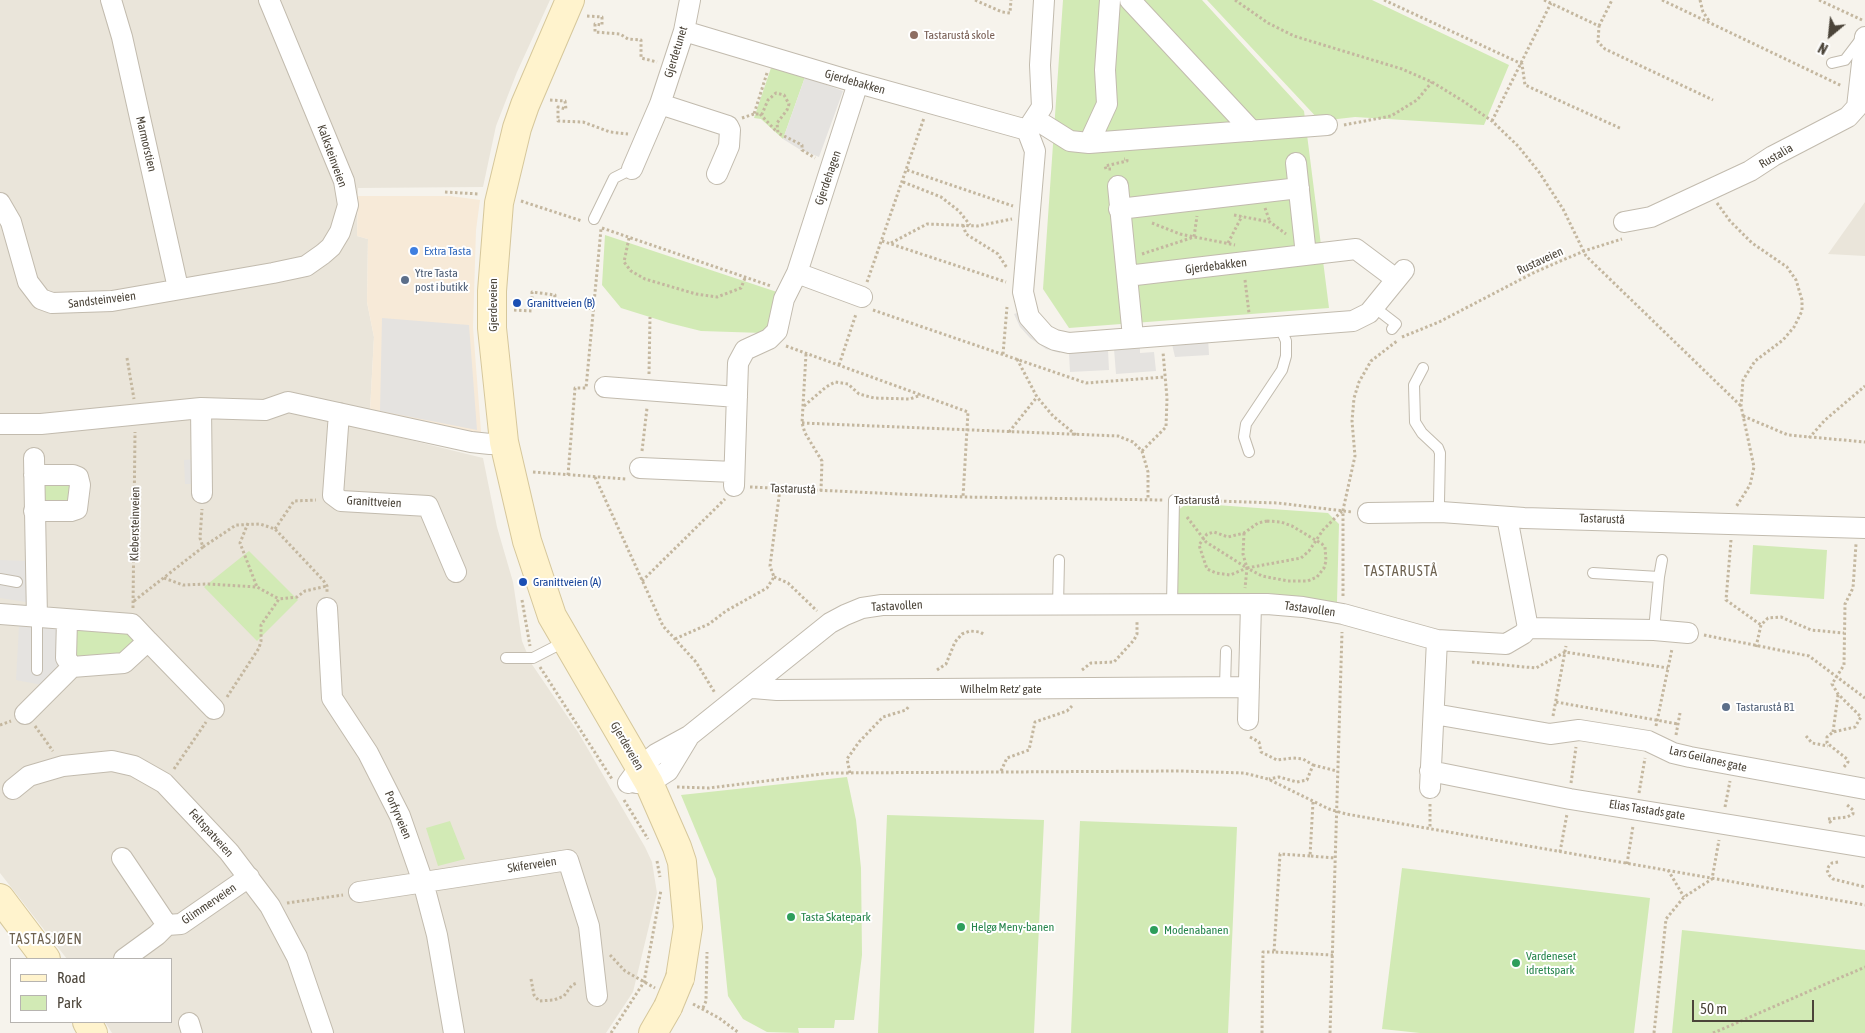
<!DOCTYPE html>
<meta charset="utf-8">
<style>
body{margin:0}
#map{position:relative;width:1865px;height:1033px;overflow:hidden;background:#f6f3ec;font-family:"Asap Condensed",sans-serif}
canvas{display:block}
.legend{position:absolute;left:10px;top:958px;width:162px;height:65px;box-sizing:border-box;background:#fff;border:1px solid #b7b4b0;margin:0;padding:6px 9px;list-style:none;font-size:15px;color:#4b4439}
.legend li{display:flex;align-items:center;gap:10px;height:25px}
.legend b{width:25px;border:1px solid #b7b4b0}
.north{position:absolute;left:1805px;top:10px;width:50px;height:50px;-webkit-text-stroke:4px #fff;paint-order:stroke;rotate:208deg;font-size:14px;font-weight:700;line-height:20px;text-align:center;color:#4b4439}
.north::after{content:'';display:block;margin:auto;width:18px;height:22px;background:#4b4439;clip-path:polygon(50% 0,100% 100%,50% 72%,0 100%)}
.scale{position:absolute;left:1692px;top:1000px;width:122px;height:22px;box-sizing:border-box;border:2px solid #4b4439;border-top:0;padding-left:6px;font-size:15px;line-height:18px;white-space:nowrap;color:#4b4439;-webkit-text-stroke:4px #fff;paint-order:stroke}
</style>
<div id="map">
<canvas width="1865" height="1033"></canvas>
<ul class="legend">
<li><b style="height:6px;background:#fff3cd"></b>Road</li>
<li><b style="height:14px;background:#d2eab5"></b>Park</li>
</ul>
<div class="north">N</div>
<div class="scale">50 m</div>
</div>
<script>
const ctx = document.querySelector('canvas').getContext('2d');
ctx.lineJoin = 'round';
function paint(path, color) {
  ctx.fillStyle = color;
  ctx.fill(path, 'evenodd');
}
function toPath(rows) {
  const path = new Path2D();
  for (const r of rows) {
    path.moveTo(r[0], r[1]);
    for (let i = 2; i < r.length; i += 2) path.lineTo(r[i], r[i + 1]);
  }
  return path;
}
function stroke(path, color, width, dash) {
  ctx.strokeStyle = color;
  ctx.lineWidth = width;
  ctx.lineCap = dash ? 'butt' : 'round';
  ctx.setLineDash(dash || []);
  ctx.stroke(path);
}
function write(font, color, halo, rows, align = 'center') {
  ctx.font = font + ' "Asap Condensed",sans-serif';
  ctx.lineWidth = 4;
  ctx.setLineDash([]);
  ctx.textBaseline = 'middle';
  ctx.strokeStyle = halo;
  ctx.fillStyle = color;
  for (const [text, x, y, turn = 0] of rows) {
    ctx.save();
    ctx.translate(x, y);
    ctx.rotate((+turn || 0) * Math.PI / 180);
    ctx.textAlign = isNaN(turn) ? turn : align;
    if (halo) ctx.strokeText(text, 0, 0);
    ctx.fillText(text, 0, 0);
    ctx.restore();
  }
}
const residential = toPath([
 [0,0,550,0,517,72,496,126,483,187,358,188,357,236,368,239,367,302,374,337,370,411,366,429,483,458,497,527,513,582,522,641,531,663,578,732,645,847,652,862,657,893,633,992,606,1033,112,1033,105,1022,171,1022,171,959,67,959,0,873],
 [1865,202,1865,256,1828,254]
]);
const commercial = toPath([
 [358,196,450,196,480,200,476,230,473,327,481,432,476,437,370,411,374,337,367,302,368,239,357,236]
]);
const green = toPath([
 [1063,0,1202,0,1304,111,1329,308,1069,328,1043,289],
 [1207,0,1372,0,1509,65,1484,125,1355,117,1320,121],
 [772,65,805,77,783,139,761,119,754,118],
 [605,235,777,292,769,329,763,333,701,331,669,323,621,308,602,285],
 [74,479,72,507,40,507,40,480],
 [1188,503,1328,513,1339,524,1337,602,1176,594,1178,510],
 [1753,545,1827,550,1824,599,1750,594],
 [249,551,298,600,257,641,204,587],
 [71,626,127,629,135,637,135,646,123,658,79,664,71,654],
 [847,777,856,820,861,868,862,955,854,1020,835,1020,834,1028,798,1028,799,1033,767,1032,743,1019,728,996,716,879,681,795],
 [887,815,1044,820,1034,1033,878,1033],
 [450,821,465,859,438,866,426,828],
 [1080,821,1237,827,1228,1033,1071,1033],
 [1402,868,1650,898,1634,1033,1420,1033,1382,1029],
 [1682,930,1865,950,1865,1033,1672,1033]
]);
const parking = toPath([
 [805,77,843,91,819,157,799,149,783,139],
 [1020,312,1061,347,1060,353,1046,349,1030,338,1020,327,1014,314],
 [382,318,469,325,477,430,380,411],
 [1208,337,1209,355,1175,357,1171,340],
 [1140,347,1140,353,1154,352,1156,371,1116,374,1114,349],
 [1108,350,1109,370,1070,372,1069,353],
 [196,459,197,484,185,484,184,460],
 [0,560,27,561,26,602,0,598],
 [19,626,62,628,61,672,47,686,16,680]
]);
const path = toPath([
 [975,0,1002,12,1010,13,1011,0],
 [1235,0,1268,23,1294,36,1402,69,1432,82,1463,101,1492,121,1518,146,1539,172,1563,209,1586,256,1741,406],
 [1384,0,1522,64,1525,85,1622,129],
 [1544,0,1599,26,1598,42,1605,49,1713,100],
 [1662,0,1842,86],
 [1700,0,1703,12,1710,22],
 [1819,0,1862,20],
 [587,16,602,17,602,25,595,24,595,32,620,34,628,39,641,40,641,58,657,62],
 [1599,26,1612,0],
 [767,73,754,114,762,114,768,100,776,93,784,95,789,104,787,110,777,123,778,133,802,145,802,150,815,158],
 [550,100,565,101,566,109,558,107,558,121,583,122,610,132,628,134],
 [760,114,777,132],
 [742,118,754,114],
 [1492,121,1551,3],
 [1344,125,1391,116,1417,100,1432,82],
 [1111,169,1106,169,1105,166,1127,161,1127,159,1124,159],
 [907,170,1013,206],
 [903,182,941,197,959,211,970,225],
 [445,192,479,194],
 [521,201,582,221],
 [1717,203,1730,221,1752,243,1787,267,1796,280,1802,300,1802,311,1794,327,1783,340,1755,361,1743,380,1741,406,1754,467,1750,485,1736,507],
 [1265,208,1270,222],
 [1234,215,1270,222,1286,234],
 [1152,223,1180,234,1235,245],
 [963,225,966,234,998,254,1007,268],
 [602,228,771,286],
 [629,238,624,262,631,271,645,279,696,294,717,297,741,288,745,278],
 [882,241,1006,282],
 [891,243,927,224,977,226,1012,219],
 [1228,243,1242,216],
 [1142,254,1194,237,1197,216],
 [1245,280,1249,313],
 [867,282,924,118],
 [514,310,532,311,532,292,555,295,554,304,593,309],
 [873,310,1086,383,1165,377],
 [1402,337,1439,322,1535,272,1584,251,1622,239],
 [786,346,968,412,963,497],
 [806,354,802,423,805,433,822,461,821,491],
 [1003,354,1007,307],
 [127,358,134,399],
 [1017,359,1037,397,1053,416,1076,435],
 [839,365,856,314],
 [649,374,650,317],
 [804,406,826,387,835,382,848,384,859,394,874,398,910,399,921,395],
 [1743,416,1788,435,1865,442],
 [802,423,1118,436,1133,442,1142,451,1148,472,1148,499],
 [1009,432,1037,397],
 [1809,438,1825,420,1865,386],
 [642,451,647,408],
 [1142,451,1166,427,1167,398,1163,352],
 [533,472,626,479],
 [568,475,575,388,586,388,601,229],
 [595,477,663,626,696,662,715,693],
 [750,487,963,497,1163,500],
 [1184,500,1278,503,1352,512],
 [1187,517,1206,542,1247,568,1301,558,1309,551,1323,530,1342,511],
 [1267,521,1281,522,1292,526,1322,544,1325,547,1326,561,1324,568,1317,577,1308,581,1288,581,1262,576,1247,568,1230,575,1216,573,1207,569,1199,545,1207,534,1214,532,1228,537,1244,533,1258,523,1267,521],
 [248,523,240,543,257,587],
 [275,529,294,501,316,500],
 [1244,533,1243,554,1247,568,1245,588],
 [1731,540,1726,600,1761,625],
 [203,547,236,525,260,524,275,529,323,580,327,586,327,592],
 [774,577,788,583,817,611],
 [164,578,183,585,208,584,257,587,279,599],
 [642,581,725,499],
 [1343,596,1343,510,1355,456,1352,421,1354,398,1359,382,1371,361,1397,341],
 [522,600,530,646],
 [134,601,203,547,200,538,202,509],
 [133,608,135,432],
 [1704,635,1809,656,1865,698],
 [675,639,709,624,726,611,767,588,774,577,770,566,780,489],
 [1756,647,1761,625,1768,618,1781,617,1811,630,1844,633],
 [1472,662,1536,668,1565,652,1668,668],
 [540,667,612,779],
 [937,670,946,664,955,642,962,634,970,631,980,632,985,635],
 [1082,670,1091,663,1114,662,1134,640,1137,634,1137,621],
 [227,697,259,648,261,641,261,625,279,599,297,597,305,591,327,586],
 [1556,702,1678,724],
 [1553,716,1566,646],
 [0,725,11,721],
 [35,726,53,751],
 [1656,726,1672,649],
 [1833,732,1838,695],
 [1676,735,1680,713],
 [1806,736,1812,743,1828,746],
 [1250,737,1259,742,1261,752,1277,760,1293,758,1303,759,1313,765,1307,780,1297,782,1279,777,1269,779],
 [1313,765,1337,771],
 [1844,767,1848,762,1847,759,1827,743,1827,737,1833,732,1855,727,1861,717,1838,694,1832,684,1844,665,1845,604,1853,588,1856,544],
 [174,769,206,722],
 [1001,771,1007,758,1029,750,1035,722,1067,711,1072,706],
 [850,773,847,759,859,742,883,717,906,710,909,706],
 [1571,783,1576,747],
 [677,787,709,788,830,773,1180,771,1244,773,1268,779,1329,809,1346,814,1865,905],
 [1639,793,1645,758],
 [624,800,648,839],
 [1313,802,1310,856,1335,858],
 [1430,804,1430,828],
 [1725,807,1730,781],
 [1831,823,1828,819,1847,817,1853,814,1853,810,1846,804],
 [1560,852,1567,814],
 [1310,856,1280,854,1274,952,1333,955],
 [657,861,660,877],
 [1838,862,1832,863,1829,866,1827,870,1829,875,1833,879,1865,887],
 [1627,864,1633,826],
 [1668,870,1684,897],
 [287,903,343,895],
 [610,955,625,971,655,988],
 [531,979,534,995,539,1001,554,1000,564,996,572,985,577,983],
 [693,1004,719,1018,739,1033],
 [703,1008,706,1001,707,952],
 [611,1033,644,982,661,890],
 [1262,1033,1263,952,1274,952],
 [1330,1033,1342,632],
 [1654,1033,1666,919,1684,897,1712,879,1719,840],
 [1713,1033,1865,967]
]);
const service = toPath([
 [1832,63,1845,60,1861,39],
 [594,219,614,178,632,169],
 [1374,307,1396,324,1392,329],
 [1423,368,1414,385,1415,422,1422,433,1438,448,1440,453,1439,502,1441,512],
 [1249,452,1244,437,1246,424,1282,370,1286,356,1286,341,1280,327],
 [1593,573,1659,577,1654,630],
 [1659,577,1662,560],
 [0,579,17,582],
 [1172,604,1174,500],
 [1058,606,1059,560],
 [37,618,37,670],
 [506,658,533,658,566,641],
 [1225,687,1226,651]
]);
const minor = toPath([
 [111,0,122,37,178,288],
 [1044,0,1040,65,1042,107,1027,130,1035,151,1023,292,1029,317,1045,335,1055,340,1069,343,1353,321,1369,313,1404,270],
 [1130,0,1252,131],
 [684,31,858,83,1027,130],
 [660,104,728,126,730,130,729,146,717,174],
 [1035,119,1070,141,1089,143,1327,125],
 [1089,143,1107,104,1105,70,1110,0],
 [1296,163,1306,255],
 [632,169,660,104,684,31,690,0],
 [1118,186,1133,337],
 [0,203,11,222,28,282,41,299,52,303,112,301,273,273,306,266,323,254,331,247,340,232,348,205,344,181,269,0],
 [1119,209,1299,188],
 [1624,222,1651,217,1750,171,1773,156,1848,117,1857,107,1865,37],
 [797,273,862,297],
 [1127,276,1356,249,1396,279],
 [605,387,737,397],
 [201,408,202,493],
 [339,413,333,495,341,501,428,506,456,572],
 [0,424,41,424,201,408,265,410,288,402,471,442,490,444,504,442],
 [34,458,37,618],
 [640,468,734,472],
 [34,475,73,475,78,477,80,485,77,509,71,511,34,511],
 [734,486,738,363,745,350,769,339,777,331,784,299,797,273,858,83],
 [1368,513,1441,512,1524,518,1865,528],
 [327,608,332,698,368,753,400,816,423,882,437,935,454,1033],
 [0,614,132,624,148,641,124,663,72,667,25,714],
 [67,620,66,658,72,667],
 [1528,628,1654,630,1688,633],
 [148,641,214,709],
 [753,688,777,690,1249,687],
 [1434,714,1550,734,1579,730,1648,741,1673,753,1690,757,1865,789],
 [1248,720,1251,604],
 [1430,771,1570,799,1865,847],
 [628,783,639,768,656,754,689,736,830,623,845,615,862,608,882,605,1267,604,1303,607,1343,614,1437,640,1506,644,1523,634,1528,628,1507,517],
 [636,783,649,783,668,771,688,738],
 [1430,788,1437,640],
 [13,789,29,776,63,766,112,761,134,766,164,783,229,852,270,906,297,957,323,1033],
 [122,858,167,925],
 [359,892,568,860,589,926,597,996],
 [124,959,157,935,167,925,181,924,249,877],
 [189,1023,192,1033]
]);
const secondary = toPath([
 [570,0,525,105,517,128,499,203,492,291,492,328,504,442,527,541,552,616,649,783,677,847,682,862,688,927,680,978],
 [0,898,46,959],
 [87,1022,93,1033],
 [653,1033,668,1007]
]);
const secondaryBridge = toPath([
 [668,1007,680,978]
]);
const markers = [
 [914,35,5,"#8d6e63"],
 [414,251,5,"#3f7fe0"],
 [405,280,5,"#5c6f8a"],
 [517,303,5,"#1a4fb4"],
 [523,582,5,"#1a4fb4"],
 [1726,707,5,"#5c6f8a"],
 [791,917,5,"#2e9e5b"],
 [961,927,5,"#2e9e5b"],
 [1154,930,5,"#2e9e5b"],
 [1516,963,5,"#2e9e5b"]
];
const educationNames = [
 ["Tastarustå skole",924,35]
];
const streetNames = [
 ["Gjerdetunet",676,52,-73],
 ["Gjerdebakken",855,82,16],
 ["Marmorstien",146,144,77],
 ["Kalksteinveien",332,156,70],
 ["Rustalia",1776,156,-30],
 ["Gjerdehagen",828,178,-71],
 ["Rustaveien",1540,261,-25],
 ["Gjerdebakken",1216,266,-7],
 ["Sandsteinveien",102,300,-7],
 ["Gjerdeveien",493,305,-90],
 ["Tastarustå",793,489,2],
 ["Tastarustå",1197,500],
 ["Granittveien",374,502,3],
 ["Tastarustå",1602,519,2],
 ["Klebersteinveien",135,524,-89],
 ["Tastavollen",897,606,-3],
 ["Tastavollen",1310,609,8],
 ["Wilhelm Retz' gate",1001,689],
 ["Gjerdeveien",627,746,60],
 ["Lars Geilanes gate",1708,759,13],
 ["Elias Tastads gate",1647,810,9],
 ["Porfyrveien",398,815,67],
 ["Feltspatveien",211,833,48],
 ["Skiferveien",532,865,-9],
 ["Glimmerveien",209,904,-34]
];
const shopNames = [
 ["Extra Tasta",424,251]
];
const serviceNames = [
 ["Ytre Tasta",415,273],
 ["post i butikk",415,287],
 ["Tastarustå B1",1736,707]
];
const transitNames = [
 ["Granittveien (B)",527,303],
 ["Granittveien (A)",533,582]
];
const leisureNames = [
 ["Tasta Skatepark",801,917],
 ["Helgø Meny-banen",971,927],
 ["Modenabanen",1164,930],
 ["Vardeneset",1526,956],
 ["idrettspark",1526,970]
];
const neighbourhoodNames = [
 ["TASTARUSTÅ",1401,572],
 ["TASTASJØEN",46,940]
];
paint(residential, '#eae5da');
paint(commercial, '#f7ead8');
paint(green, '#d2eab5');
paint(parking, '#e5e3e0');
stroke(service, '#c2bbae', 12);
stroke(minor, '#c2bbae', 22);
stroke(secondary, '#d6c79b', 30);
stroke(path, '#c4b79f', 3, [2.5, 2.5]);
stroke(service, '#fff', 10);
stroke(minor, '#fff', 20);
stroke(secondary, '#fff3cd', 28);
stroke(secondaryBridge, '#d6c79b', 30, []);
stroke(secondaryBridge, '#fff3cd', 28);
for (const [x, y, r, color] of markers) {
  const dot = new Path2D();
  dot.arc(x, y, r, 0, 2 * Math.PI);
  ctx.fillStyle = color;
  ctx.fill(dot);
  stroke(dot, '#fff', 2);
}
write('12px', '#785e54', '#fff', educationNames, 'left');
write('12px', '#4b4439', '#fff', streetNames);
write('12px', '#366cbe', '#fff', shopNames, 'left');
write('12px', '#4e5e75', '#fff', serviceNames, 'left');
write('12px', '#164399', '#fff', transitNames, 'left');
write('12px', '#27864d', '#fff', leisureNames, 'left');
ctx.letterSpacing = '1px';
write('14px', '#6e6250', '#fff', neighbourhoodNames);
ctx.letterSpacing = '0px';
</script>
